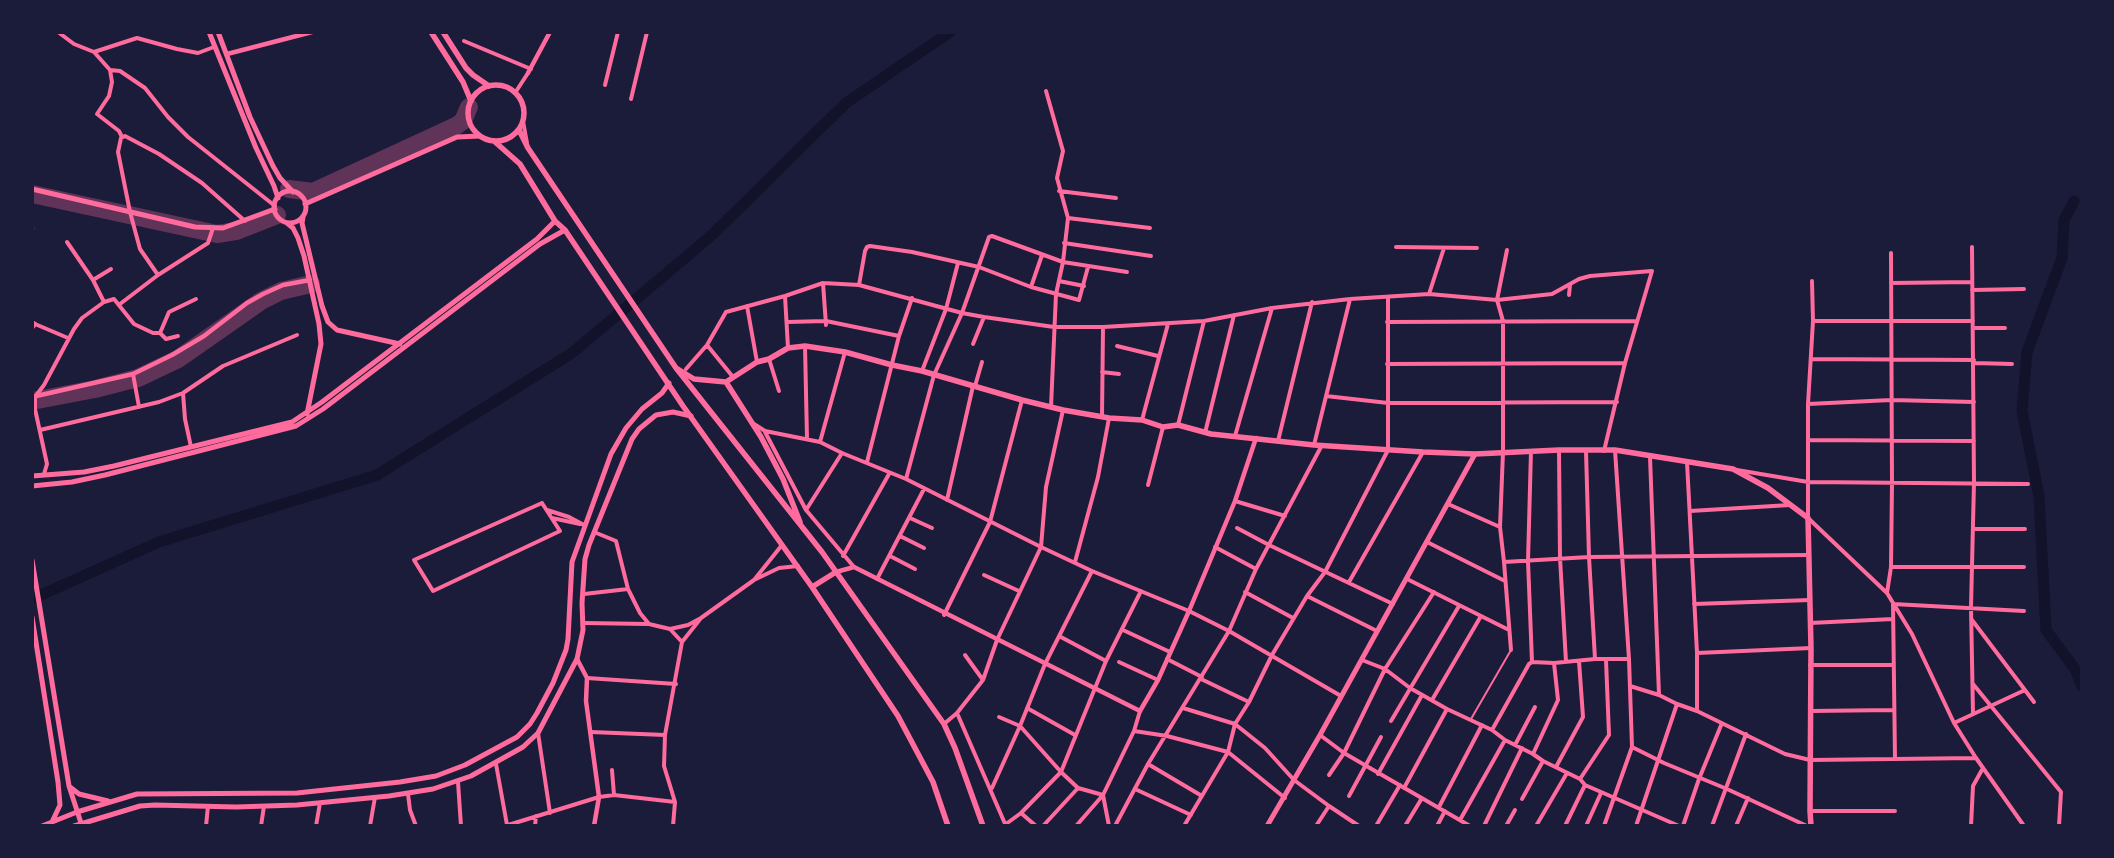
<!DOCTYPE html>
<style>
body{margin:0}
#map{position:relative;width:2114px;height:858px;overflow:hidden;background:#1b1b3a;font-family:Ubuntu,sans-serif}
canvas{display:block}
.frame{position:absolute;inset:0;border:34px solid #1b1b3a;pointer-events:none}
</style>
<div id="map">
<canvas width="2114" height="858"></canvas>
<div class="frame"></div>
</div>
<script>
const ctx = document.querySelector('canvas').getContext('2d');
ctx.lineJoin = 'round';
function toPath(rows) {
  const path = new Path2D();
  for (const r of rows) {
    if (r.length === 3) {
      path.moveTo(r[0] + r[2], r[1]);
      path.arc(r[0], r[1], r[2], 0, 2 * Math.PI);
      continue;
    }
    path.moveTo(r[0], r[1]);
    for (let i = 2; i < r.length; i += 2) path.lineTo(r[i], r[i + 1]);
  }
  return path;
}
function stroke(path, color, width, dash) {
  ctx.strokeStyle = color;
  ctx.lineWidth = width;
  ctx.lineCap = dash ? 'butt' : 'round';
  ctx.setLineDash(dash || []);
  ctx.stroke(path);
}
const river = toPath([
 [2074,201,2064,220,2062,258,2027,352,2022,411,2039,496,2046,630,2075,669,2082,686],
 [32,599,159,542,377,475,572,353,712,235,846,103,950,32]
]);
const taxiway = toPath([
 [289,189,313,192,456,126,463,121,469,107],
 [32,194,217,234,236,231,277,215],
 [32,401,95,389,138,378,178,359,261,301,281,291,311,284]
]);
const service = toPath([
 [1471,719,1511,650]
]);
const minor = toPath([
 [58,32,74,44,94,52,110,70,112,82,109,96,97,114,119,131,122,137],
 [464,41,531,69],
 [94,52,137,38,177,49,198,53,214,47],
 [110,70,120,71,145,88,168,117,188,137,275,206],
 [605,85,618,32],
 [1046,91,1063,151,1057,178,1068,218,1063,262,1056,294,1051,407],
 [515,93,528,73],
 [631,99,647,32],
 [523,121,527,143],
 [1059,191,1116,198],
 [1068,218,1150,228],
 [67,242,93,280,104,302],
 [1064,243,1151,256],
 [1396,247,1477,248],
 [1972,247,1974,482,1971,607,1973,714],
 [1507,250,1497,300,1503,321,1503,452,1500,527,1504,562,1511,650],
 [158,275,140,249,130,212,118,152,121,138,125,136,159,154,202,183,245,221],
 [93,280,111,269],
 [1059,281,1084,286],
 [1812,281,1813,321,1808,404,1808,518,1887,593,1912,634,1954,723,1976,758,2024,826],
 [823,283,826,325],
 [1891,283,1972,282],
 [859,285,865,251,867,247,870,246,912,252,979,267,1031,287,1079,300,1088,267],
 [1031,287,1042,255],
 [1972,290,2024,289],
 [1429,294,1444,248],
 [1569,295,1570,285],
 [785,296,788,348],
 [120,304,158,275,208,243,213,228],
 [747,306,757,362],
 [1813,321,1973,321],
 [787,322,826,321,899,336],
 [1387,322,1637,321],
 [35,324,68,338],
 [1973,328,2005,328],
 [160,333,166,339,178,336],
 [973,344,984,317],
 [707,345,733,377],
 [805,346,807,439],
 [1117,346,1158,356],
 [769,359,779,391],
 [1811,359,1974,360],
 [1974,363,2012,364],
 [1387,364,1625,363],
 [686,369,707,345,726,312,785,296,823,283,859,285,962,313,984,317,1054,327,1103,327,1204,321,1272,308,1350,299,1429,294,1497,300,1552,294,1579,279,1590,276,1652,271,1625,363,1604,451],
 [922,371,946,309,958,263],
 [1102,372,1119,374],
 [133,374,139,407],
 [975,386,982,362],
 [183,393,185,419,191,447],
 [1326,396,1388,403,1617,402],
 [1808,404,1891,400,1974,402],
 [1102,417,1103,327],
 [1142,420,1168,324],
 [754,424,765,431,820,442,842,453,906,479,1041,547,1092,571,1189,611,1229,631,1341,696],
 [1178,425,1204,321],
 [40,430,159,402,183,393,223,366,297,335],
 [765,432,806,510,854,567],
 [1205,433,1234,315],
 [1235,436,1272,308],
 [1808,440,1974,441],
 [1278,441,1312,302],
 [820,442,845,352],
 [1314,445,1350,299],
 [1559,450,1560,558,1566,662],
 [1531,451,1528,561,1532,662],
 [1586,451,1589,557,1595,659],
 [1650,457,1659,695],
 [867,462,899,336,912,298],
 [1687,462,1697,653,1697,711],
 [1737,470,1808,482,2028,484],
 [44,474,47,464,35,409,35,397,44,385,74,329,82,318,104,302,114,299,134,324,153,333,160,333,169,312,196,299],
 [906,479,934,375,962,313,989,237,992,236,1063,262,1127,272],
 [1148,485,1163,427],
 [947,500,973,386],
 [1235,501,1285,516],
 [542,503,560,531,433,591,414,560,542,503],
 [1448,504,1500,527],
 [547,510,569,517,584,525],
 [806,510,842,453],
 [1690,511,1790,505],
 [552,518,580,524],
 [910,518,932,528],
 [1237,528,1269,545,1393,604],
 [1973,529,2025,529],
 [594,532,616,541,628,589,640,613,649,624,670,629],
 [900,536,924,548],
 [1427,542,1505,581],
 [1215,547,1256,569],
 [843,556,889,474],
 [890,556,915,569],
 [1075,562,1098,477,1109,418],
 [1504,562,1589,557,1808,555],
 [1891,567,2024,567],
 [984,575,1019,591],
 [756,579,779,568,798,566],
 [877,579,924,489],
 [1407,579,1509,630],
 [1349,582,1423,452],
 [1245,592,1293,618],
 [1887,593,1891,567,1892,483,1891,253],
 [584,594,628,589],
 [1307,596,1377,631],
 [1694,604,1810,600],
 [944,615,990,522,1022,400],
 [701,618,754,580,782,545],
 [701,618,682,642,670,629,688,625,701,618],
 [1972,620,2034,702],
 [583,623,649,624],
 [1810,623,1893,619],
 [1123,630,1170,652],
 [1059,636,1106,661],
 [1697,653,1811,648],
 [965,655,983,680],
 [1167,659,1202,677],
 [1362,660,1385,669,1410,688,1447,709,1492,730,1505,740,1533,754,1543,761,1580,779,1585,785,1679,826],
 [1119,662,1158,680],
 [1532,662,1554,663,1595,659,1629,659],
 [1810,665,1893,665],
 [587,678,676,684],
 [1201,679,1249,702],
 [1973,684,2061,792,2059,826],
 [1630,686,1659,695,1677,704,1697,711,1785,754,1810,760,1976,758],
 [1432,700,1481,616],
 [1027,708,1075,735],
 [1183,708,1235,724,1265,748,1294,780,1329,806,1359,826],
 [1810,711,1894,710],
 [957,713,1006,826],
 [999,717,1020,726,1061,772,1078,788,1103,795,1076,826],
 [1391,721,1459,606],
 [1954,723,2025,690],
 [944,724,957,713,983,680,997,640,1041,547,1046,487,1063,410],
 [1492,730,1529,664,1532,662],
 [1134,731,1167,736,1228,752,1285,798],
 [591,732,665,735],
 [538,733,550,813],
 [1320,735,1344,753,1470,826],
 [1515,745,1535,707],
 [1632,747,1664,763,1727,789,1807,826],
 [1533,754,1558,700,1554,663],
 [1895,759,1893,604,2024,611],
 [496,764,507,825],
 [1148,764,1202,796],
 [1556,767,1583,717,1579,661],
 [612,770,614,795],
 [1378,774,1422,695],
 [1329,775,1344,753,1385,669,1434,592],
 [1580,779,1609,735,1606,660],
 [458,782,461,826],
 [992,788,1020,726,1045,664,1092,571],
 [1404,788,1447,709],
 [1135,789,1191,815],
 [408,794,410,810,416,826],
 [1349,796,1381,737],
 [1522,799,1543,761],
 [1439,807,1482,725],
 [1810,811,1895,811],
 [1021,813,1036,826],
 [1460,820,1505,740],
 [1006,824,1021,813,1061,772,1106,661,1141,591],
 [206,826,208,806],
 [261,826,264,806],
 [316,826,320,803],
 [370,826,375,797],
 [505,826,599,797,614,795,675,802],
 [535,826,536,816],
 [673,826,675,802,664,766,665,735,682,642],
 [1043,826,1078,788],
 [1109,826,1103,795,1134,731,1140,711],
 [1115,826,1148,764,1229,631,1256,569,1322,445],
 [1184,826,1228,752,1235,724,1249,702,1272,655,1307,596,1325,572,1388,450,1388,298],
 [1316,826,1329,806],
 [1376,826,1400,785],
 [1405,826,1422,798],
 [1437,826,1445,811],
 [1484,826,1522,748],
 [1506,826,1515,810],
 [1536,826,1567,773],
 [1565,826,1585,785],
 [1586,826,1601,793],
 [1604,826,1632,747,1629,659,1615,450],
 [1636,826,1677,704],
 [1683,826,1699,779,1722,723],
 [1712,826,1746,734],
 [1736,826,1748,798],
 [1971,826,1973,786,1983,768]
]);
const tertiary = toPath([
 [227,54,312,32],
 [528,73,550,32],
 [32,228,32,229],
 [32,322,35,324,32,328],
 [32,397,133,374,172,355,204,336,247,303,263,294,283,285,310,280],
 [836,572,854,567,1140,711,1158,680,1189,611,1235,501,1256,438],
 [577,659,587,678,586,701,599,797,594,826]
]);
const secondary = toPath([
 [209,32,256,148,274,186,278,198],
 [218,32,250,117,273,166,280,178,293,192],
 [32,189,195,227,223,228,275,209],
 [290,207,16],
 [305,204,457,137,480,136],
 [303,217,302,223,322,306,328,322,337,330,400,344],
 [287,223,293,228,298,238,304,256,319,324,321,344,307,414],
 [32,476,84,472,114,466,292,422,322,402,537,239,555,221],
 [32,486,72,482,105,475,296,426,323,409,540,244,565,230],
 [32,560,69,786,81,823],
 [32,617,58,782,60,805,52,822],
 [70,787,79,794,108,801],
 [42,826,77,812,137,794,297,793,400,782,436,776,465,765,517,737,530,724,537,713,553,683,566,650,568,639,572,562,611,454,626,428,642,409,662,393,669,383],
 [74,826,140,806,155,805,236,807,297,805,389,796,433,789,471,776,523,747,538,733,577,659,583,630,582,603,585,559,589,545,632,439,639,429,656,415,673,412,691,416],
 [1267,826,1320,735,1475,454]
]);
const primary = toPath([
 [431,32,463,82,471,101],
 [443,32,466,68,473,75,489,86],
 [496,113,28],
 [519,130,528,148,676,368,694,379,726,382,761,437,783,479,800,522],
 [494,141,520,164,555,221,565,230,683,406,812,587,898,716,933,782,948,826],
 [676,368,822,552,944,724,955,748,983,826],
 [726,382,757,362,769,359,788,348,805,346,845,352,892,365,922,371,1022,400,1063,410,1109,418,1142,420,1163,427,1178,425,1211,434,1314,445,1423,452,1475,454,1559,450,1615,450,1733,469,1768,488,1808,518,1811,648,1810,811,1811,826],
 [812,587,836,572]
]);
stroke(river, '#12122b', 11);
stroke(taxiway, '#603358', 18);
stroke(service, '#ff6b9d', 2);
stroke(minor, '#ff6b9d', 4);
stroke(tertiary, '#ff6b9d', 4.5);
stroke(secondary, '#ff6b9d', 5);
stroke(primary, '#ff6b9d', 5.5);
</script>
